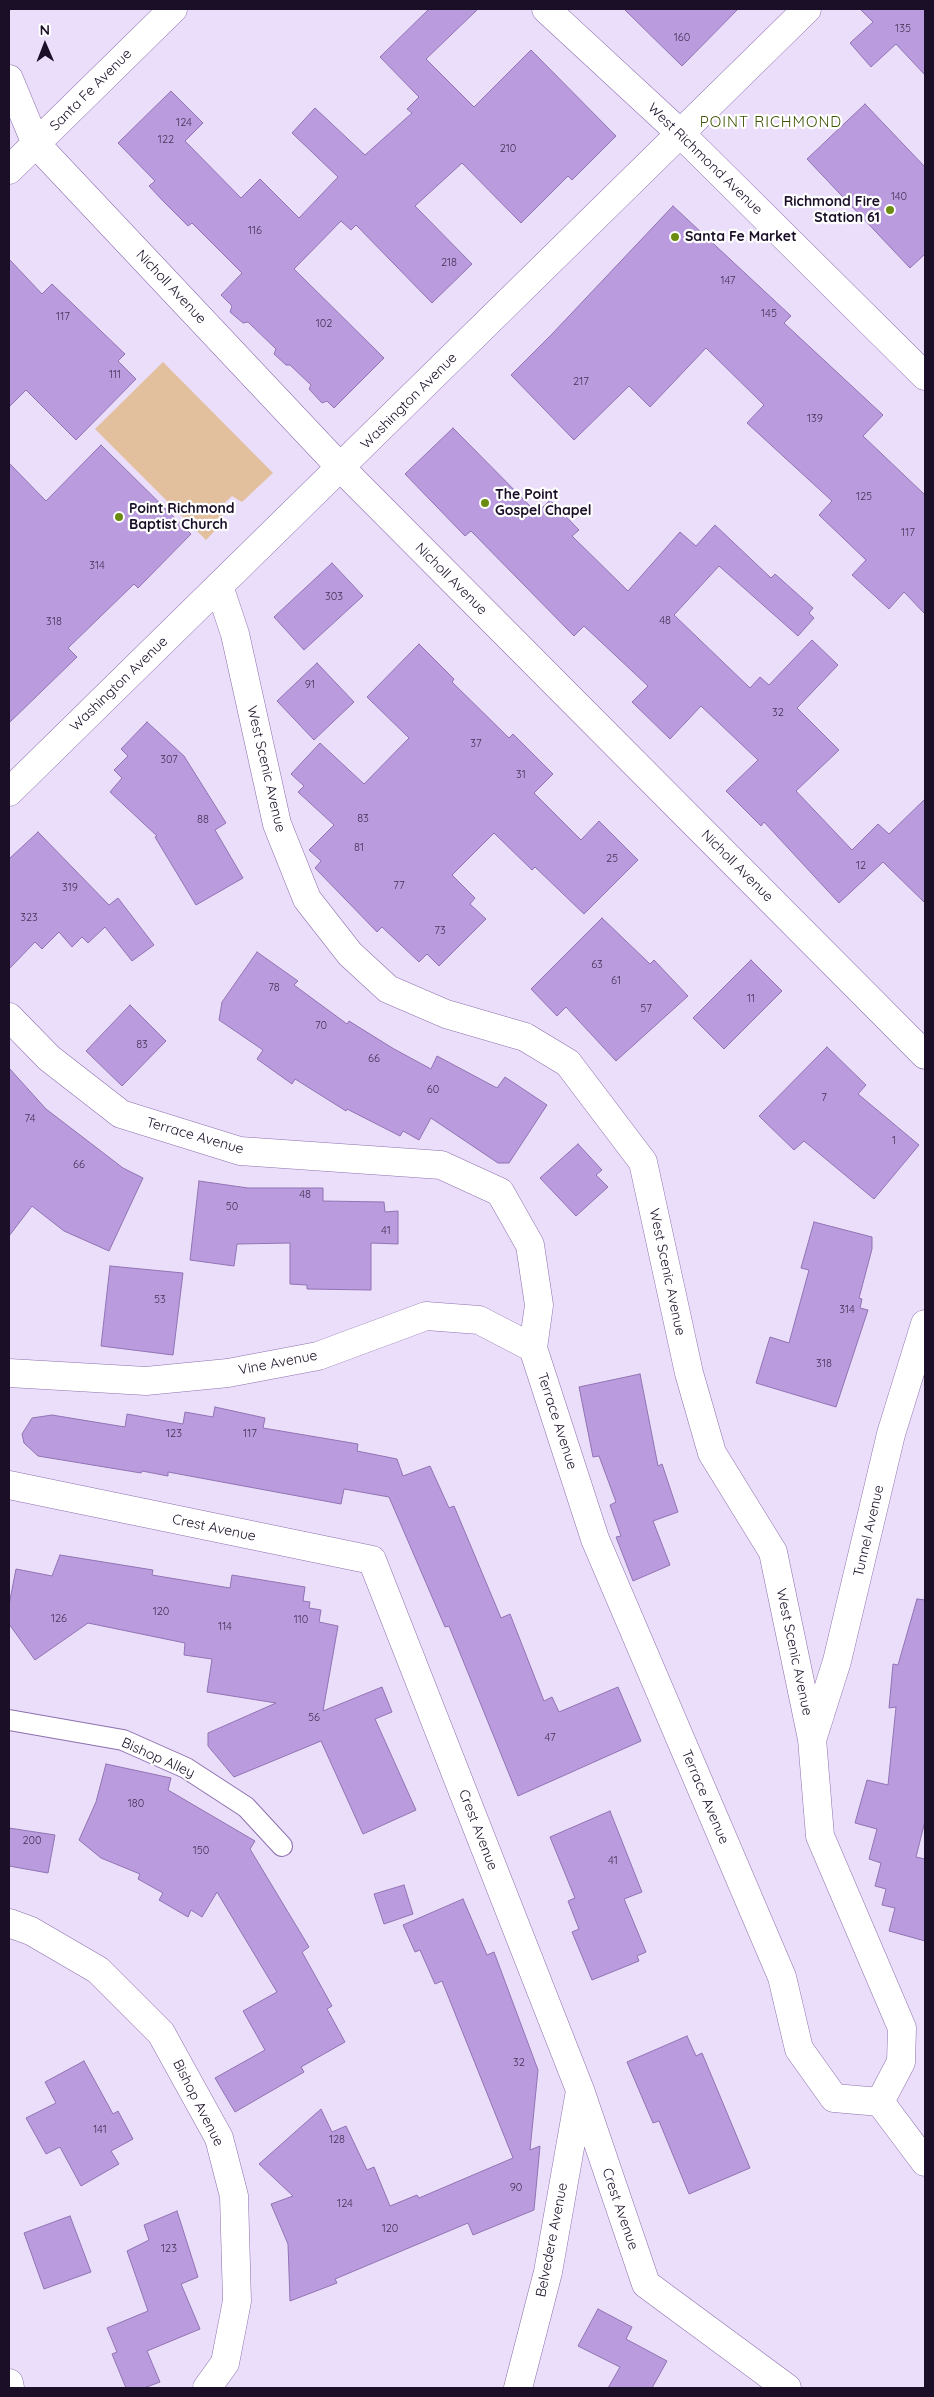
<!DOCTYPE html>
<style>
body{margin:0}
#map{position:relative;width:934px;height:2397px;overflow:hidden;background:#eadefa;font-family:Quicksand,sans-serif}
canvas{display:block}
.frame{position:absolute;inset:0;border:10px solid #1b0f28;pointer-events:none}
.north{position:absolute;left:20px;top:20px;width:50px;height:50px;-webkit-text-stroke:4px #fff;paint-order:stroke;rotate:359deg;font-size:14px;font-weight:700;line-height:20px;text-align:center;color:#1b0f28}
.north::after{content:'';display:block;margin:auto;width:18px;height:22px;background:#1b0f28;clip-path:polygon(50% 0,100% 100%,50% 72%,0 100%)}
</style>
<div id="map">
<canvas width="934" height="2397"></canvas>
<div class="frame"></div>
<div class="north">N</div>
</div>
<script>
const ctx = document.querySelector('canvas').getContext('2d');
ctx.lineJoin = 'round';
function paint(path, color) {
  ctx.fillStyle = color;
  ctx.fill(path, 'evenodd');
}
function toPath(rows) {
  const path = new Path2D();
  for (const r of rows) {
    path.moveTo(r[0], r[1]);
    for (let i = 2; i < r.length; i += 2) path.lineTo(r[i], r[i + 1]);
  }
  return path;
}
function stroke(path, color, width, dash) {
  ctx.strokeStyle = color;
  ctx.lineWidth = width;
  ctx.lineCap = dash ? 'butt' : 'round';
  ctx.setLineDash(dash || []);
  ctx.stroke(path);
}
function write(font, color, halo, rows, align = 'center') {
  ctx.font = font + ' Quicksand,sans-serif';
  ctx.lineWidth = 4.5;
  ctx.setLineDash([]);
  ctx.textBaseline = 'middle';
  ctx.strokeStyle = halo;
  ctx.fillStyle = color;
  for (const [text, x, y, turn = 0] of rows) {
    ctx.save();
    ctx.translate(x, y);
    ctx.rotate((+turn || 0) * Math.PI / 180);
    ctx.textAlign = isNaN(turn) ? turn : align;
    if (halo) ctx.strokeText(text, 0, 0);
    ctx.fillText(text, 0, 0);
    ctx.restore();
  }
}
const green = toPath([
 [163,362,273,473,242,502,232,496,218,509,225,520,206,540,95,429]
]);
const building = toPath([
 [429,9,478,9,426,59,474,107,531,50,616,136,572,180,568,176,521,223,462,163,415,206,472,264,432,303,356,225,351,230,341,221,294,269,384,358,334,408,327,401,322,403,309,389,311,385,290,365,286,365,274,354,276,349,248,322,243,323,230,312,232,306,221,295,242,273,192,223,188,226,163,201,149,186,155,181,118,143,171,91,203,123,185,141,241,198,260,179,299,218,338,177,292,133,315,108,365,155,412,113,407,109,419,97,380,57,429,9],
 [624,9,738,9,682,66,624,9],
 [860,9,925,9,925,75,896,44,871,67,850,43,873,22,860,9],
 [865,104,925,167,925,254,910,268,807,159,865,104],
 [673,206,791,316,784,323,883,415,863,436,925,495,925,614,904,592,889,609,852,575,866,560,819,515,832,501,747,423,764,405,706,348,650,407,629,386,574,440,511,375,552,334,673,206],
 [9,259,42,294,52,284,125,354,118,361,136,379,76,440,26,390,9,407,9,259],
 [453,428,537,513,550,500,579,530,572,536,628,591,680,532,696,546,715,525,771,578,775,574,813,608,809,613,814,618,798,636,719,566,674,615,750,688,760,677,769,685,812,640,838,665,797,708,839,750,796,791,852,850,878,824,889,834,925,799,925,903,883,862,839,903,764,822,761,826,726,791,758,760,701,706,670,739,632,702,648,686,584,626,574,636,471,531,465,536,405,474,453,428],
 [101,445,191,534,138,588,134,584,68,648,77,657,9,723,9,463,46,501,101,445],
 [332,563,363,596,304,650,274,617,332,563],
 [419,644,454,679,452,682,509,738,513,734,553,774,534,793,581,840,599,821,638,860,584,914,535,867,532,870,494,833,452,875,475,898,470,904,486,919,439,966,427,954,419,962,382,927,377,932,315,868,321,861,309,850,334,825,298,792,304,786,291,774,320,743,364,784,409,738,367,697,419,644],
 [317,663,354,702,314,740,277,701,317,663],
 [147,722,184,756,226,823,215,830,243,878,196,905,155,837,157,836,110,792,122,778,114,770,128,756,121,749,147,722],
 [38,832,109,905,118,898,154,945,132,961,105,927,88,943,82,937,72,947,59,932,42,949,35,942,9,969,9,859,38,832],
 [602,918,650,964,654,960,688,996,616,1061,566,1007,557,1016,531,989,602,918],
 [257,952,298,981,294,985,347,1024,349,1021,394,1049,431,1069,437,1056,497,1088,505,1077,547,1105,509,1163,498,1163,431,1118,419,1140,403,1131,400,1136,347,1109,346,1111,295,1079,292,1084,257,1059,263,1050,219,1020,222,1002,257,952],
 [751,960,782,991,724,1049,693,1018,751,960],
 [130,1005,166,1041,122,1086,86,1051,130,1005],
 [827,1047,866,1085,858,1094,919,1145,874,1199,804,1141,794,1150,759,1116,827,1047],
 [9,1068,46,1109,123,1168,143,1178,109,1251,64,1231,32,1206,9,1236,9,1068],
 [578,1144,602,1170,596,1175,608,1187,576,1216,540,1178,578,1144],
 [199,1181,248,1188,323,1188,323,1201,384,1202,385,1212,398,1211,398,1244,371,1243,371,1290,307,1289,307,1285,290,1284,290,1243,237,1244,234,1266,190,1260,199,1181],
 [814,1222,872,1237,872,1249,859,1298,862,1299,860,1308,868,1310,836,1407,756,1383,770,1337,789,1343,809,1270,801,1268,814,1222],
 [110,1266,183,1273,173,1355,101,1346,110,1266],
 [640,1374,658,1466,662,1464,678,1512,653,1521,670,1565,633,1581,616,1537,621,1536,610,1505,616,1502,599,1456,593,1457,579,1387,640,1374],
 [215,1407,265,1418,263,1428,358,1444,357,1451,397,1459,403,1476,430,1466,449,1508,454,1506,501,1618,510,1614,544,1701,552,1697,559,1712,618,1687,641,1741,518,1796,449,1626,445,1627,389,1497,344,1489,341,1504,168,1472,168,1476,142,1471,141,1473,38,1456,24,1443,22,1434,32,1418,52,1415,125,1427,127,1414,183,1424,185,1412,213,1417,215,1407],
 [60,1555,153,1570,152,1575,230,1588,232,1575,305,1587,303,1601,310,1602,309,1608,321,1610,319,1622,338,1626,323,1711,382,1687,392,1712,375,1719,416,1810,363,1834,321,1741,234,1777,208,1746,208,1733,276,1703,207,1692,212,1659,184,1655,185,1643,88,1623,35,1660,9,1624,9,1605,16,1569,52,1576,60,1555],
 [917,1599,925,1600,925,1821,916,1857,925,1859,925,1941,889,1931,895,1908,882,1905,886,1889,875,1886,881,1863,869,1859,877,1829,855,1823,867,1780,888,1785,896,1707,889,1708,893,1664,898,1665,917,1599],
 [106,1764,171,1778,168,1790,255,1841,250,1849,309,1947,302,1952,332,2006,327,2009,345,2042,301,2067,304,2072,235,2112,215,2078,265,2050,243,2011,277,1992,217,1892,202,1917,191,1910,188,1917,159,1900,163,1893,138,1879,140,1874,101,1858,79,1840,96,1802,106,1764],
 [610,1811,642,1892,624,1899,646,1952,637,1956,639,1961,592,1980,572,1932,579,1929,568,1901,575,1898,550,1837,610,1811],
 [9,1828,55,1835,48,1873,9,1866,9,1828],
 [404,1885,413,1914,384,1924,374,1894,404,1885],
 [463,1899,487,1955,494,1952,538,2070,530,2150,540,2146,534,2210,473,2235,468,2223,335,2279,337,2283,290,2301,288,2244,271,2204,293,2196,259,2164,321,2109,332,2132,346,2126,367,2170,374,2167,390,2206,417,2195,419,2198,513,2158,442,1981,435,1984,420,1950,415,1952,403,1925,463,1899],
 [687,2036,696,2056,702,2053,750,2168,689,2194,659,2121,653,2123,627,2062,687,2036],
 [84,2061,113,2114,118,2111,133,2139,111,2151,119,2164,81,2186,60,2147,46,2154,26,2118,56,2103,45,2082,84,2061],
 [177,2211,198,2277,181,2284,200,2329,147,2351,160,2382,144,2388,126,2388,112,2354,117,2352,107,2328,148,2311,127,2251,149,2240,144,2225,177,2211],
 [70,2216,91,2272,44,2289,24,2233,70,2216],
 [598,2309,632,2327,626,2339,667,2361,652,2388,608,2388,620,2367,578,2346,598,2309]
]);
const service = toPath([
 [9,1720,123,1740,186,1768,246,1807,282,1846]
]);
const minor = toPath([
 [546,9,680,133],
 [9,79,36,144,341,468,925,1055],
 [9,170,173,9],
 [219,586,235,634,277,824,307,899,350,954,388,989,446,1014,525,1037,568,1063,643,1162,689,1373,712,1453,773,1552,812,1739,820,1836,902,2028,901,2062,880,2102],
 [9,1017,49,1058,121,1114,240,1151,441,1165,500,1192,530,1245,539,1305,533,1348,595,1539,782,1977,799,2049,834,2098,880,2102],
 [9,1373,146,1381,228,1373,318,1356,426,1316,479,1320,533,1348],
 [9,1485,372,1560,580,2090,646,2284,787,2388],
 [813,1737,837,1661,891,1434,925,1324],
 [9,1923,31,1931,98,1970,161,2033,219,2138,234,2196,237,2301,225,2363,207,2388],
 [880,2102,925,2162],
 [9,2383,10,2388],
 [518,2388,548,2272,580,2091]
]);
const tertiary = toPath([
 [680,133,925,376],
 [9,792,807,9]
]);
const markers = [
 [890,210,5,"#6b8c10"],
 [675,237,5,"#6b8c10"],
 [485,503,5,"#6b8c10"],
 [119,517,5,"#6b8c10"]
];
const numberNames = [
 ["135",903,29],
 ["160",682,38],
 ["124",184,123],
 ["122",166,140],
 ["210",508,149],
 ["140",899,197],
 ["116",255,231],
 ["218",449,263],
 ["147",728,281],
 ["145",769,314],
 ["117",63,317],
 ["102",324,324],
 ["111",115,375],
 ["217",581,382],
 ["139",815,419],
 ["125",864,497],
 ["117",908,533],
 ["314",97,566],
 ["303",334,597],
 ["48",665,621],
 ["318",54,622],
 ["91",310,685],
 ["32",778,713],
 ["37",476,744],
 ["307",169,760],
 ["31",521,775],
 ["83",363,819],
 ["88",203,820],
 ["81",359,848],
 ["25",612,859],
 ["12",861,866],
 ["77",399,886],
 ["319",70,888],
 ["323",29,918],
 ["73",440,931],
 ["63",597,965],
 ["61",616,981],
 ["78",274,988],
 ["11",751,999],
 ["57",646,1009],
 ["70",321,1026],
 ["83",142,1045],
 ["66",374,1059],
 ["60",433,1090],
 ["7",824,1098],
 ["74",30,1119],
 ["1",894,1141],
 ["66",79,1165],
 ["48",305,1195],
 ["50",232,1207],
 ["41",386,1231],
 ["53",160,1300],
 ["314",847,1310],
 ["318",824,1364],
 ["123",174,1434],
 ["117",250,1434],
 ["120",161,1612],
 ["126",59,1619],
 ["110",301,1620],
 ["114",225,1627],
 ["56",314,1718],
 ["47",550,1738],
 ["180",136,1804],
 ["200",32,1841],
 ["150",201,1851],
 ["41",613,1861],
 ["32",519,2063],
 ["141",100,2130],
 ["128",337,2140],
 ["90",516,2188],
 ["124",345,2204],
 ["120",390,2229],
 ["123",169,2249]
];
const streetNames = [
 ["Santa Fe Avenue",91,90,-45],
 ["West Richmond Avenue",705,159,44],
 ["Nicholl Avenue",171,287,47],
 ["Washington Avenue",409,401,-45],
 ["Nicholl Avenue",451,579,45],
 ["Washington Avenue",119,684,-44],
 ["West Scenic Avenue",266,769,77],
 ["Nicholl Avenue",737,866,45],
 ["Terrace Avenue",195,1136,16],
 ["West Scenic Avenue",667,1272,78],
 ["Vine Avenue",278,1363,-11],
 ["Terrace Avenue",557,1421,72],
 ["Crest Avenue",214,1528,12],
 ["Tunnel Avenue",869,1531,-77],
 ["West Scenic Avenue",794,1652,78],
 ["Bishop Alley",158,1758,24],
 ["Terrace Avenue",705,1797,67],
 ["Crest Avenue",478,1830,69],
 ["Bishop Avenue",198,2103,63],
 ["Crest Avenue",620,2209,71],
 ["Belvedere Avenue",552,2240,-79]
];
const poiNames = [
 ["Richmond Fire",880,202,"right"],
 ["Station 61",880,218,"right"],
 ["Santa Fe Market",685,237],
 ["The Point",495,495],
 ["Gospel Chapel",495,511],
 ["Point Richmond",129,509],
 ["Baptist Church",129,525]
];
const neighbourhoodNames = [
 ["POINT RICHMOND",771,122]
];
paint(green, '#e2bf9d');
paint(building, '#ba9cde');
stroke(building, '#9173b3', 1);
stroke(service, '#8d70af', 22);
stroke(minor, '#8d70af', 29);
stroke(tertiary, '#8d70af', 29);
stroke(service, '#fff', 20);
stroke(minor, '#fff', 28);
stroke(tertiary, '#fff', 28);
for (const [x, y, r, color] of markers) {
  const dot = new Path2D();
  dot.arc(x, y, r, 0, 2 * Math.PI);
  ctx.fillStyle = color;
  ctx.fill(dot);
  stroke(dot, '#fff', 2);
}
write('11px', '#433256', null, numberNames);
write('14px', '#1b0f28', '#fff', streetNames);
write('bold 14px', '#1b0f28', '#fff', poiNames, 'left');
ctx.letterSpacing = '1px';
write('15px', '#3d5203', '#fff', neighbourhoodNames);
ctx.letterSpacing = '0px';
</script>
